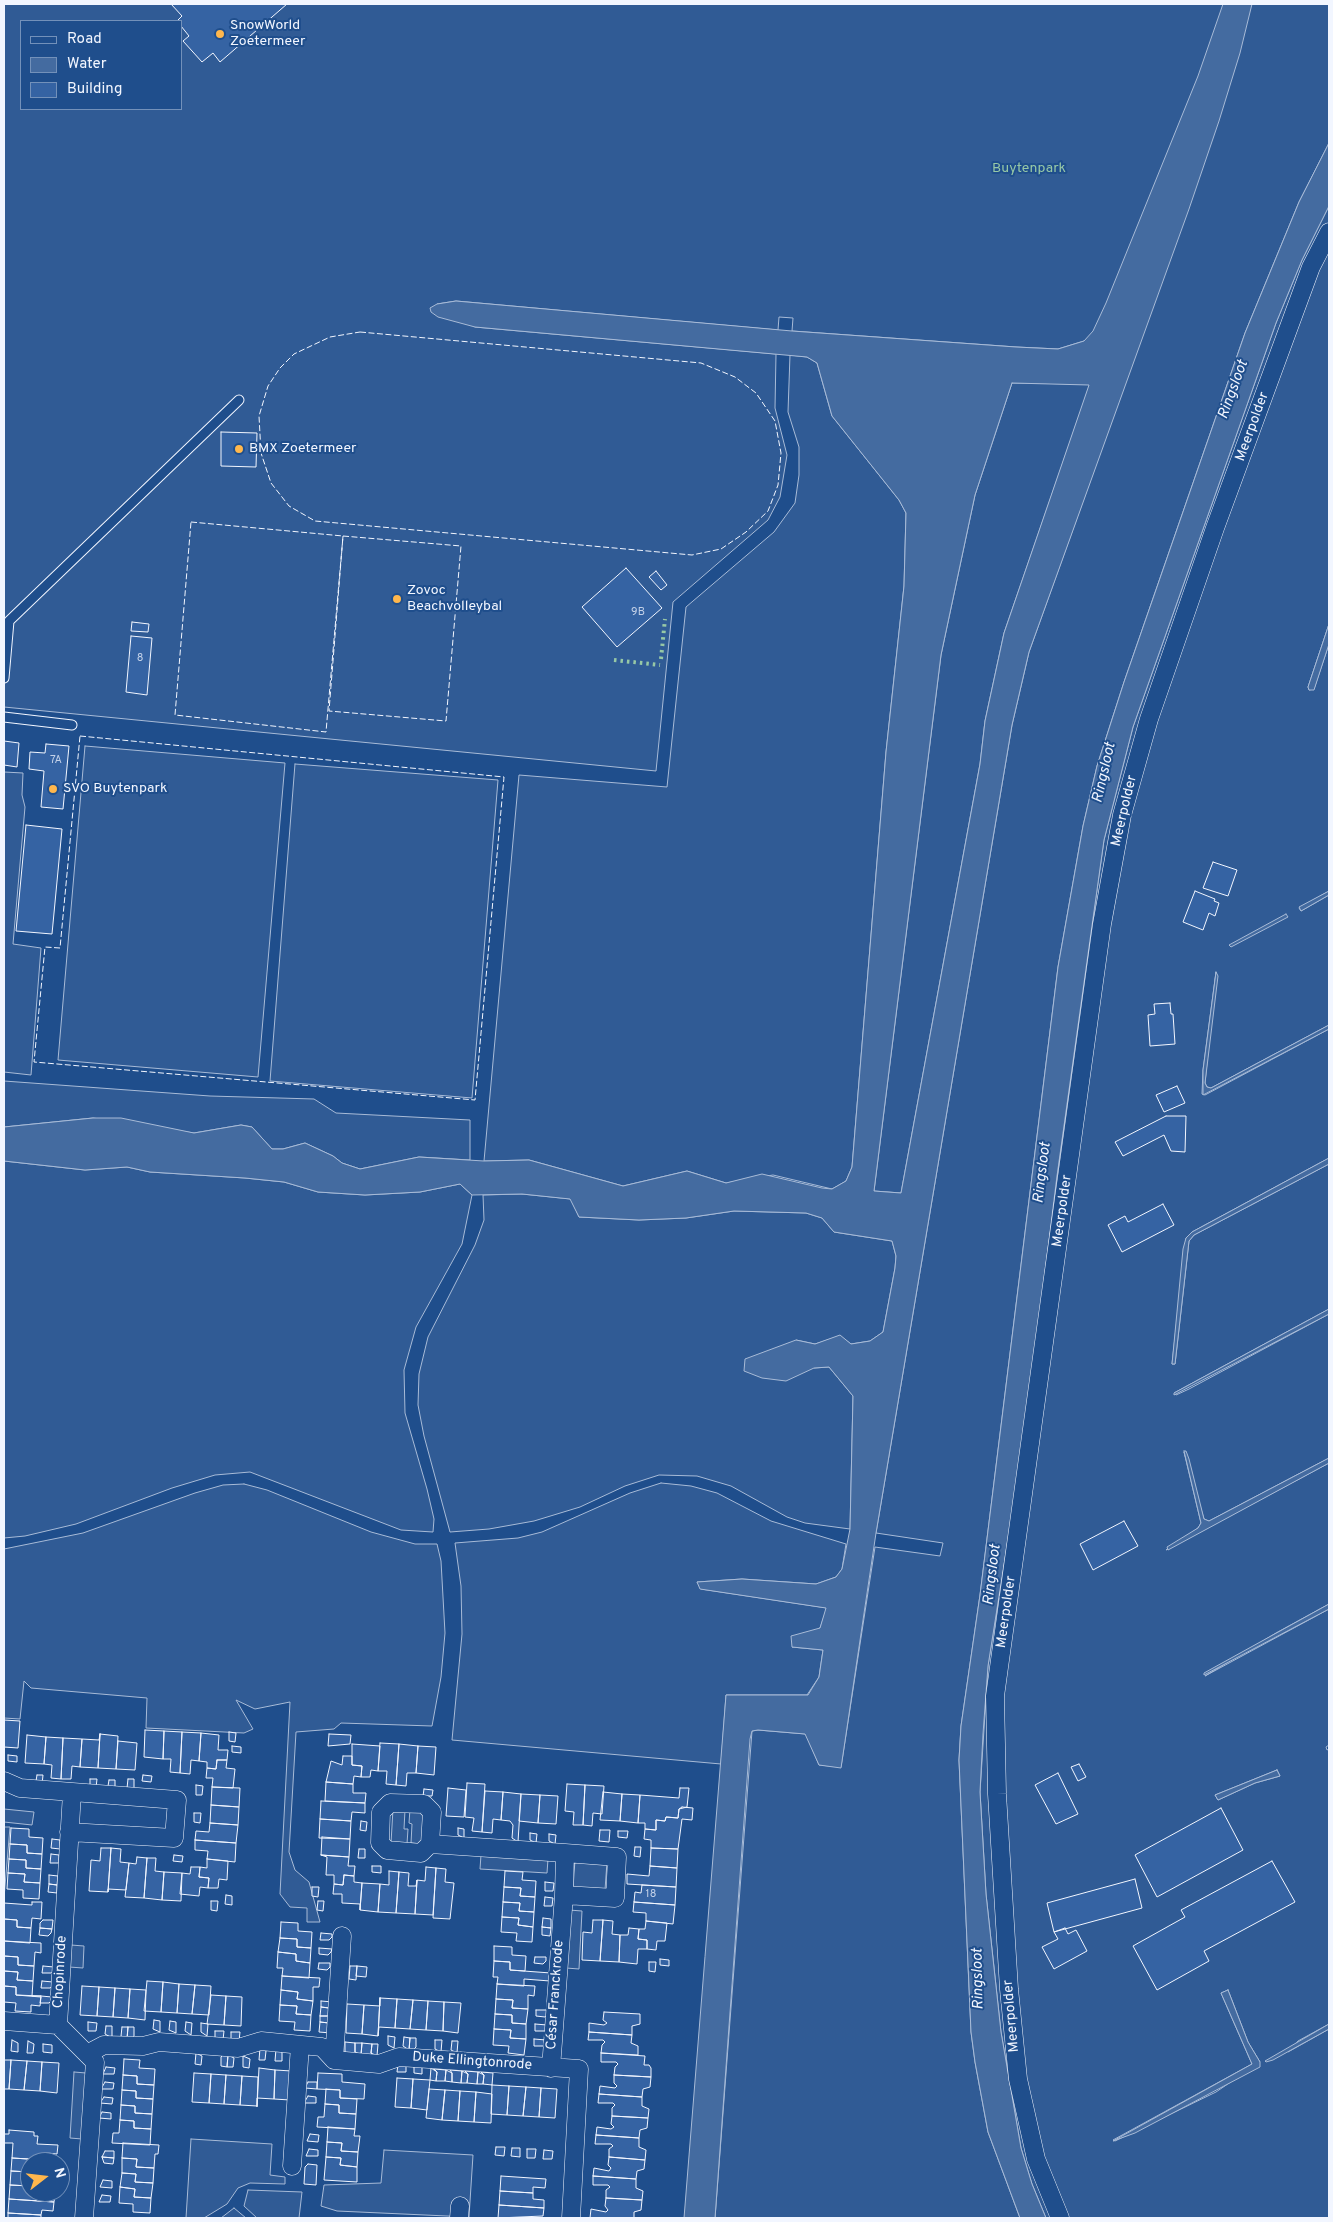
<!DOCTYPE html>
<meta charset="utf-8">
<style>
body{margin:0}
#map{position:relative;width:1333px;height:2222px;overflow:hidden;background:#1f4e8c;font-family:Overpass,sans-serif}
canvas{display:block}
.frame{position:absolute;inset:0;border:5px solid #f2f6ff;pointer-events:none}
.legend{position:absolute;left:20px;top:20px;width:162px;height:90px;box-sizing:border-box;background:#1f4e8c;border:1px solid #7391ba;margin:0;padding:6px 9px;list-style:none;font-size:15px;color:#f2f6ff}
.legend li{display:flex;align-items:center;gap:10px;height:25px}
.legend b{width:25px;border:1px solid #7391ba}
.north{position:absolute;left:20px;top:2152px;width:50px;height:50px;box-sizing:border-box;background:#1f4e8c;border:1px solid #7391ba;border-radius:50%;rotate:74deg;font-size:14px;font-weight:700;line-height:20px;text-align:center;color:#f2f6ff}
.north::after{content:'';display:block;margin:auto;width:18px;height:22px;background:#ffb74d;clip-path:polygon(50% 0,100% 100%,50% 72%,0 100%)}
</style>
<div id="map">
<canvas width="1333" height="2222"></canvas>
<div class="frame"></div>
<ul class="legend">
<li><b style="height:6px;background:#1f4e8c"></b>Road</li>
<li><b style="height:14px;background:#446ba0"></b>Water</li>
<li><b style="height:14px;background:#3563a3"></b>Building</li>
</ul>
<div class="north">N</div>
</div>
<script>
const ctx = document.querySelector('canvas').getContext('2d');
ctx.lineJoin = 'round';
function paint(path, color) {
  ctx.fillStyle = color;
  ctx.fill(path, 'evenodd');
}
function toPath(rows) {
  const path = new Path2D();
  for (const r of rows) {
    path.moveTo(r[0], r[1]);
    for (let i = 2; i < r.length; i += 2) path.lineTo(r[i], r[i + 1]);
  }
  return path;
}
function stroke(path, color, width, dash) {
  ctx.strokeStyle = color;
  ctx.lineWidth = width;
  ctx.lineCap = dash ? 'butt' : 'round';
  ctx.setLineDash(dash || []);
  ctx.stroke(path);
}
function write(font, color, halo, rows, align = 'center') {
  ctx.font = font + ' Overpass,sans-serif';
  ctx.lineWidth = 4;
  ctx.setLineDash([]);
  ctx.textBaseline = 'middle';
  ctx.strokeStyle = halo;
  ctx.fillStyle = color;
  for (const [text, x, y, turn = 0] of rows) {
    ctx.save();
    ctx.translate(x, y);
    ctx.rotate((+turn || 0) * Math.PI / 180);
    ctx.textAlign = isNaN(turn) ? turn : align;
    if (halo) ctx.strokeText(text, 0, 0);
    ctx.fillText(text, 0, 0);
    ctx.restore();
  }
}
const built = toPath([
 [4,4,1329,4,1329,143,1299,202,1245,333,1124,682,1097,766,1083,826,1058,967,980,1595,961,1726,959,1760,971,2032,975,2062,988,2132,1020,2218,715,2218,752,1731,758,1730,806,1734,819,1765,841,1767,875,1547,940,1556,943,1543,876,1533,1012,725,1029,652,1140,342,1084,341,1058,349,1016,347,792,331,793,318,779,317,778,330,456,301,437,304,475,327,776,354,775,408,787,455,780,497,768,520,673,602,656,771,4,707,4,4],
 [21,21,181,21,181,109,21,109,21,21],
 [1329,206,1329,624,1308,687,1309,690,1314,689,1329,644,1329,891,1299,908,1301,911,1329,895,1329,1025,1211,1088,1207,1087,1205,1083,1216,972,1203,1070,1202,1094,1205,1095,1329,1029,1329,1158,1192,1232,1186,1238,1172,1364,1175,1364,1189,1241,1194,1235,1329,1164,1329,1309,1174,1393,1176,1395,1189,1389,1329,1314,1329,1458,1209,1521,1204,1519,1184,1452,1201,1523,1198,1528,1166,1550,1329,1463,1329,1604,1276,1633,1205,1676,1329,1609,1329,1745,1326,1747,1327,1750,1329,1749,1329,2024,1298,2041,1288,2052,1329,2029,1329,2218,1046,2218,1032,2184,1021,2148,1001,2032,986,1894,980,1792,988,1666,1026,1425,1057,1176,1104,840,1133,727,1276,323,1302,260,1329,206],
 [1277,1770,1280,1776,1255,1783,1218,1800,1215,1795,1277,1770],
 [1228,1990,1248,2042,1260,2062,1216,2092,1115,2141,1113,2140,1252,2064,1221,1993,1228,1990],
 [790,355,807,357,817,363,832,416,899,500,906,513,904,586,886,752,852,1167,846,1181,832,1189,773,1175,726,1183,687,1171,623,1186,529,1160,484,1161,519,775,667,787,686,607,774,532,795,503,799,475,799,447,788,412,790,355],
 [1012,383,1090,384,1004,633,985,721,980,764,901,1193,874,1191,941,655,975,495,1012,383],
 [85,746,285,763,258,1077,58,1060,85,746],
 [295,764,498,780,472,1098,270,1081,295,764],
 [4,772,23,773,22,795,25,807,13,944,41,948,31,1075,4,1072,4,772],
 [4,1081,210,1096,314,1099,336,1113,470,1120,470,1160,419,1157,360,1169,342,1163,333,1156,305,1143,283,1149,272,1149,252,1127,241,1125,194,1133,93,1118,4,1127,4,1081],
 [4,1161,85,1170,127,1167,150,1172,245,1178,284,1182,318,1192,365,1195,420,1192,460,1184,472,1195,462,1244,416,1327,404,1370,405,1413,427,1489,434,1519,433,1532,401,1530,250,1472,215,1475,172,1488,76,1524,25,1536,4,1538,4,1161],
 [522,1194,571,1199,579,1217,639,1220,686,1218,734,1211,806,1213,822,1218,834,1232,892,1241,896,1256,895,1268,883,1332,870,1341,851,1344,840,1336,815,1344,796,1340,814,1368,829,1367,853,1396,850,1529,805,1523,787,1517,731,1486,697,1476,659,1475,625,1486,580,1507,534,1521,489,1529,450,1532,424,1436,418,1405,419,1374,428,1337,475,1245,484,1220,483,1195,522,1194],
 [661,1483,691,1486,717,1493,771,1521,846,1544,842,1569,836,1577,816,1584,742,1579,697,1582,701,1589,827,1608,820,1628,792,1647,823,1650,819,1677,807,1695,726,1695,721,1764,452,1740,462,1634,461,1586,455,1543,518,1538,542,1532,630,1493,661,1483],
 [244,1484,267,1490,371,1532,415,1544,437,1544,441,1561,445,1633,441,1677,432,1726,341,1723,334,1729,296,1732,289,1852,295,1870,309,1882,320,1922,307,1922,307,1908,290,1907,280,1894,290,1702,255,1709,236,1700,253,1729,244,1733,146,1728,147,1698,31,1688,24,1681,20,1719,4,1718,4,1549,83,1533,195,1493,223,1485,244,1484],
 [4,1809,34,1812,32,1825,4,1822,4,1809],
 [393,1809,405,1810,404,1829,408,1829,407,1844,391,1843,393,1809],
 [410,1809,426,1810,423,1844,411,1843,412,1824,409,1823,410,1809],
 [4,1827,10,1827,4,1898,4,1827],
 [481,1855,548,1859,547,1873,480,1869,481,1855],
 [575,1860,607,1862,605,1890,573,1888,575,1860],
 [569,1910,582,1911,579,1969,566,1968,569,1910],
 [71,1945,84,1946,83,1968,69,1967,71,1945],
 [74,2072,86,2073,82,2139,70,2138,74,2072],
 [191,2139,272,2144,270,2175,285,2177,285,2184,250,2183,238,2188,227,2204,204,2218,186,2218,191,2139],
 [384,2150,473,2155,469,2217,337,2211,321,2206,324,2185,381,2183,384,2150],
 [248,2190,302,2192,299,2218,257,2218,244,2206,248,2190],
 [234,2208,246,2218,221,2218,234,2208]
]);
const water = toPath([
 [1223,4,1252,4,1240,53,1219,121,1189,209,1029,652,1012,725,876,1533,841,1768,819,1765,805,1734,758,1730,752,1731,750,1739,715,2218,684,2218,726,1695,808,1695,819,1677,823,1650,792,1647,791,1636,820,1628,826,1608,700,1589,697,1582,742,1579,816,1584,836,1577,842,1569,850,1529,853,1396,829,1367,814,1368,786,1381,762,1378,744,1371,745,1359,796,1340,815,1344,840,1335,851,1344,870,1341,883,1332,895,1268,896,1256,892,1241,834,1232,822,1218,806,1213,734,1211,686,1218,639,1220,579,1217,570,1199,522,1194,472,1195,460,1184,420,1192,365,1195,318,1192,284,1182,245,1178,150,1172,127,1167,85,1170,4,1161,4,1127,93,1118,121,1118,194,1133,241,1125,252,1127,272,1149,283,1149,305,1143,333,1156,342,1163,360,1169,419,1157,484,1161,529,1160,623,1186,687,1171,726,1183,762,1174,822,1188,832,1189,846,1181,852,1167,886,752,904,586,906,513,899,500,832,416,817,363,807,357,475,327,438,317,431,312,430,308,437,304,456,301,792,331,1016,347,1058,349,1084,341,1093,331,1106,303,1198,76,1223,4],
 [1012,383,1089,385,1004,633,985,721,980,764,901,1193,874,1191,941,655,975,495,1012,383],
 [1329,143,1329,206,1302,260,1276,323,1133,727,1104,840,1057,1176,1026,1425,988,1666,983,1734,980,1792,986,1894,1001,2032,1021,2148,1032,2184,1046,2218,1020,2218,988,2132,975,2062,971,2032,959,1760,961,1726,980,1595,1058,967,1083,826,1097,766,1124,682,1245,333,1299,202,1329,143],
 [1329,624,1329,644,1314,690,1309,690,1308,687,1329,624],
 [1329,891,1329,895,1301,911,1299,907,1329,891],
 [1286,914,1288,917,1231,947,1229,945,1286,914],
 [1216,972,1218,976,1205,1083,1207,1087,1211,1088,1329,1025,1329,1029,1203,1095,1203,1070,1216,972],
 [1329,1158,1329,1164,1194,1235,1189,1241,1175,1364,1172,1364,1183,1249,1186,1238,1192,1232,1329,1158],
 [1329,1309,1329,1314,1174,1395,1174,1393,1329,1309],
 [1184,1451,1186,1451,1189,1459,1204,1519,1209,1521,1329,1458,1329,1463,1168,1550,1167,1547,1198,1528,1201,1523,1184,1451],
 [1329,1604,1329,1609,1204,1675,1204,1673,1329,1604],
 [1277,1770,1280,1776,1255,1783,1218,1800,1215,1795,1277,1770],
 [1228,1990,1248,2042,1260,2062,1260,2067,1135,2133,1113,2141,1252,2064,1221,1993,1228,1990],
 [1329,2024,1329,2029,1273,2060,1266,2062,1265,2061,1329,2024]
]);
const building = toPath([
 [171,4,287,4,220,62,213,53,202,62,183,41,189,36,181,26,181,21,177,21,182,16,171,4],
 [221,432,257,433,256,467,221,466,221,432],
 [626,568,662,608,617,647,582,607,626,568],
 [656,571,667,585,661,590,649,577,656,571],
 [132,622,149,624,148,632,131,631,132,622],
 [131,636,152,638,147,695,126,692,131,636],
 [4,741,19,743,17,767,4,765,4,741],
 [46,744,69,746,63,809,41,807,44,771,29,769,30,752,45,753,46,744],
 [26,825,62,829,52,934,16,931,26,825],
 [1213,862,1237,870,1228,896,1203,888,1213,862],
 [1195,891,1215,899,1214,901,1219,903,1215,916,1209,913,1203,930,1183,922,1195,891],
 [1170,1003,1171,1014,1173,1014,1175,1044,1150,1046,1148,1015,1155,1014,1154,1004,1170,1003],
 [1177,1086,1185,1103,1164,1112,1156,1095,1177,1086],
 [1166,1116,1186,1116,1185,1152,1171,1151,1164,1135,1123,1156,1115,1142,1166,1116],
 [1163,1204,1174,1225,1122,1252,1108,1225,1125,1216,1128,1222,1163,1204],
 [1124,1521,1138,1546,1093,1570,1080,1544,1124,1521],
 [4,1720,20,1721,18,1748,4,1747,4,1720],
 [145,1730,164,1731,163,1759,144,1757,145,1730],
 [164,1731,182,1732,180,1773,170,1772,171,1759,163,1759,164,1731],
 [182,1732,201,1733,199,1761,191,1760,190,1774,180,1773,182,1732],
 [229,1732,236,1733,235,1742,229,1741,229,1732],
 [201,1733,219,1735,218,1750,228,1750,227,1760,217,1760,216,1769,207,1768,207,1762,199,1761,201,1733],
 [100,1734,98,1768,80,1767,82,1739,99,1740,100,1734],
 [100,1734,118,1736,116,1769,98,1768,100,1734],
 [329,1734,351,1735,350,1744,328,1746,329,1734],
 [27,1735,46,1737,44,1764,25,1763,27,1735],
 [46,1737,63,1738,61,1779,51,1778,52,1765,44,1764,46,1737],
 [63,1738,82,1739,80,1767,72,1766,71,1779,61,1779,63,1738],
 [118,1741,137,1743,135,1770,116,1769,118,1741],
 [380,1743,399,1744,396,1785,386,1784,387,1771,378,1771,380,1743],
 [352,1744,380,1746,378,1771,371,1770,370,1777,361,1777,362,1766,352,1765,352,1744],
 [399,1744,418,1746,416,1773,407,1773,406,1786,396,1785,399,1744],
 [232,1746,241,1747,241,1753,232,1752,232,1746],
 [418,1746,436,1747,434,1775,416,1773,418,1746],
 [8,1755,17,1756,17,1762,8,1761,8,1755],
 [343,1756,352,1756,352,1765,362,1766,361,1777,354,1776,353,1784,326,1782,331,1761,342,1765,343,1756],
 [217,1760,227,1760,226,1768,235,1769,233,1788,212,1787,213,1778,206,1778,207,1768,216,1769,217,1760],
 [1079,1764,1086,1777,1078,1781,1071,1767,1079,1764],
 [1058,1773,1078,1814,1056,1824,1035,1785,1058,1773],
 [37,1775,43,1775,42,1785,36,1781,37,1775],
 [143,1775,152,1776,151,1782,142,1781,143,1775],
 [90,1779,97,1779,96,1788,90,1785,90,1779],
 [128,1779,134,1779,134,1788,127,1788,128,1779],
 [109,1780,115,1780,115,1789,108,1786,109,1780],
 [326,1782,353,1784,353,1793,366,1793,365,1803,325,1801,326,1782],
 [467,1783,485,1784,482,1832,472,1831,474,1818,465,1817,467,1783],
 [567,1784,585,1785,583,1825,573,1825,574,1812,565,1811,567,1784],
 [196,1785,203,1786,202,1795,196,1795,196,1785],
 [585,1785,604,1786,602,1814,593,1813,592,1826,583,1825,585,1785],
 [212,1787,240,1788,239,1807,211,1805,212,1787],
 [448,1788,466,1790,464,1817,446,1816,448,1788],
 [680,1788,689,1788,687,1807,679,1809,678,1818,666,1817,665,1821,656,1820,656,1830,645,1829,645,1823,638,1823,640,1795,679,1798,680,1788],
 [424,1789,433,1790,432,1796,423,1796,424,1789],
 [485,1791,503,1792,501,1820,493,1819,492,1833,482,1832,485,1791],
 [503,1792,521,1794,518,1842,512,1838,513,1825,510,1821,501,1820,503,1792],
 [603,1792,622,1794,620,1821,600,1820,603,1792],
 [521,1794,540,1795,538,1823,519,1821,521,1794],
 [622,1794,640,1795,638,1823,620,1821,622,1794],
 [540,1795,558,1796,556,1824,538,1823,540,1795],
 [321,1801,365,1803,365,1813,352,1812,351,1821,320,1819,321,1801],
 [211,1805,239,1807,238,1825,210,1823,211,1805],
 [682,1807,693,1808,692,1820,682,1819,678,1849,651,1848,651,1840,644,1839,645,1829,656,1830,656,1820,665,1821,666,1817,678,1818,679,1809,682,1807],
 [1221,1808,1243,1850,1157,1897,1135,1855,1221,1808],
 [194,1813,201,1813,200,1823,194,1822,194,1813],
 [320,1819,351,1821,350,1839,319,1838,320,1819],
 [361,1821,367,1822,366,1831,360,1830,361,1821],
 [210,1823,238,1825,236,1843,195,1840,196,1831,209,1832,210,1823],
 [11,1828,29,1829,29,1837,43,1838,42,1854,27,1853,27,1845,10,1844,11,1828],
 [458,1828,464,1829,464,1838,458,1835,458,1828],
 [600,1830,610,1830,609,1842,599,1841,600,1830],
 [618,1831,628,1831,627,1838,618,1837,618,1831],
 [530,1833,537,1834,536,1843,530,1840,530,1833],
 [549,1834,556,1835,555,1844,549,1841,549,1834],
 [322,1837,350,1839,349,1857,321,1855,322,1837],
 [52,1839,60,1840,60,1849,51,1848,52,1839],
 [195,1840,236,1843,235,1862,207,1859,208,1851,195,1850,195,1840],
 [10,1844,27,1845,27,1853,42,1854,41,1869,26,1868,26,1860,9,1859,10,1844],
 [635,1847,641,1847,640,1857,634,1856,635,1847],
 [101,1848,111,1848,108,1892,89,1891,91,1860,100,1861,101,1848],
 [111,1848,121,1849,120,1862,129,1863,126,1890,108,1889,108,1892,111,1848],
 [651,1848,678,1849,677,1868,650,1866,651,1848],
 [359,1849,365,1849,365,1858,358,1858,359,1849],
 [51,1854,59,1855,59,1863,50,1863,51,1854],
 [174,1855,183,1856,182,1862,173,1861,174,1855],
 [321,1855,349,1857,348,1866,355,1866,354,1876,344,1875,343,1885,334,1884,334,1875,326,1875,327,1857,321,1855],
 [137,1857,147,1858,144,1898,125,1897,129,1863,136,1864,137,1857],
 [147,1858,156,1858,155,1871,164,1872,162,1900,144,1898,147,1858],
 [9,1859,26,1860,26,1868,41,1869,40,1883,24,1882,25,1874,8,1873,9,1859],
 [207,1859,228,1861,227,1880,219,1879,218,1888,208,1888,209,1878,199,1877,200,1867,207,1868,207,1859],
 [1272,1861,1295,1902,1204,1951,1209,1961,1157,1990,1133,1946,1185,1917,1181,1910,1272,1861],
 [372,1866,381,1866,381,1873,372,1872,372,1866],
 [650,1866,677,1868,676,1887,627,1884,627,1874,649,1876,650,1866],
 [191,1867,200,1867,199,1877,209,1878,208,1888,200,1887,199,1896,180,1894,182,1873,190,1874,191,1867],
 [426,1867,436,1868,433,1915,415,1914,417,1880,425,1881,426,1867],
 [436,1868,446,1869,445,1882,454,1883,450,1919,433,1918,436,1868],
 [389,1871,399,1872,396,1913,378,1912,380,1884,389,1885,389,1871],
 [505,1871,523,1872,522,1880,536,1881,535,1897,520,1896,521,1888,504,1887,505,1871],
 [164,1872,182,1873,181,1901,162,1900,164,1872],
 [399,1872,409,1873,408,1886,416,1886,417,1880,415,1914,396,1913,399,1872],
 [8,1873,25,1874,24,1882,40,1883,39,1899,23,1898,23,1890,7,1889,8,1873],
 [49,1875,58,1876,57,1885,49,1884,49,1875],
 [344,1875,354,1876,354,1882,362,1883,360,1910,360,1904,342,1903,342,1894,333,1894,334,1884,343,1885,344,1875],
 [1135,1879,1142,1908,1054,1932,1047,1903,1135,1879],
 [545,1882,554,1883,553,1891,545,1891,545,1882],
 [362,1883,380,1884,378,1912,360,1910,362,1883],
 [49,1884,57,1885,57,1893,48,1892,49,1884],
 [642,1885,676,1887,675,1905,634,1902,635,1892,641,1893,642,1885],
 [312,1887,319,1887,318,1897,312,1896,312,1887],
 [504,1887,521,1888,520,1896,535,1897,534,1912,519,1911,520,1903,503,1902,504,1887],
 [226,1895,232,1896,232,1905,225,1904,226,1895],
 [545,1897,553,1898,552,1906,544,1906,545,1897],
 [211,1901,218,1901,217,1911,211,1910,211,1901],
 [318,1901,324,1901,323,1911,317,1910,318,1901],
 [32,1902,42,1902,41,1919,32,1918,31,1928,17,1927,17,1920,4,1919,4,1903,32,1905,32,1902],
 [503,1902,520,1903,519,1911,534,1912,533,1927,518,1925,519,1918,502,1917,503,1902],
 [634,1902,675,1905,673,1924,646,1921,646,1913,633,1912,634,1902],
 [502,1917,519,1918,518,1925,533,1927,532,1942,516,1941,517,1933,501,1932,502,1917],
 [543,1918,551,1919,551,1928,542,1927,543,1918],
 [4,1919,17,1920,17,1927,31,1928,30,1943,4,1941,4,1919],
 [43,1920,53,1920,52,1929,40,1928,40,1923,43,1920],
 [593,1920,603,1920,600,1961,582,1960,583,1932,592,1933,593,1920],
 [603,1920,613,1921,612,1934,620,1935,619,1962,600,1961,603,1920],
 [646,1921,667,1923,665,1941,657,1941,656,1950,647,1949,647,1940,638,1939,639,1929,645,1929,646,1921],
 [281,1922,298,1923,298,1931,312,1932,311,1948,297,1947,297,1939,280,1938,281,1922],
 [542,1927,551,1928,550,1936,542,1935,542,1927],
 [40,1928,52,1929,51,1933,48,1936,39,1935,40,1928],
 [629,1928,639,1929,638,1939,647,1940,647,1949,638,1949,637,1964,619,1962,620,1935,628,1935,629,1928],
 [1065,1928,1068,1934,1076,1930,1087,1951,1054,1969,1042,1947,1058,1939,1054,1932,1065,1928],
 [321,1933,332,1934,332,1937,329,1940,320,1940,321,1933],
 [280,1938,297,1939,297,1947,311,1948,310,1963,296,1961,296,1954,278,1952,280,1938],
 [4,1941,41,1943,41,1953,35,1952,34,1966,18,1965,18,1957,4,1956,4,1941],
 [494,1946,512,1947,512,1955,526,1956,525,1971,510,1970,510,1962,494,1961,494,1946],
 [319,1948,332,1949,331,1952,328,1955,319,1954,319,1948],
 [278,1952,296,1954,296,1961,310,1963,309,1978,282,1976,283,1968,277,1968,278,1952],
 [4,1956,18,1957,18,1965,34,1966,33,1981,17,1980,18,1972,4,1971,4,1956],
 [535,1957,546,1957,546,1961,543,1964,534,1963,535,1957],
 [660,1959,669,1960,669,1966,660,1965,660,1959],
 [494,1961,510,1962,510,1970,551,1973,550,1981,524,1979,524,1986,497,1984,498,1977,493,1977,494,1961],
 [649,1962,656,1962,655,1972,649,1971,649,1962],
 [319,1963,330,1963,330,1967,327,1970,318,1969,319,1963],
 [43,1966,54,1967,54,1971,51,1973,42,1973,43,1966],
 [350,1966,357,1966,356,1980,349,1979,350,1966],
 [357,1966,367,1967,366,1977,356,1976,357,1966],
 [4,1971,18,1972,17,1980,33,1981,32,1996,41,1996,16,1995,16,1987,4,1986,4,1971],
 [282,1976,320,1978,319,1987,313,1987,313,2001,297,1999,298,1992,281,1990,282,1976],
 [42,1981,53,1982,53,1986,50,1988,41,1988,42,1981],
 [147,1981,163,1982,161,2012,144,2011,147,1981],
 [163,1982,179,1984,177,2013,161,2012,163,1982],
 [179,1984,195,1985,192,2014,177,2013,179,1984],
 [497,1984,535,1986,534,1996,528,1995,528,2009,512,2008,513,2000,496,1999,497,1984],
 [195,1985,211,1986,209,2015,192,2014,195,1985],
 [4,1986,16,1987,16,1995,41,1997,40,2006,31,2005,31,2012,15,2011,16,2003,4,2002,4,1986],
 [82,1986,99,1987,97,2016,80,2015,82,1986],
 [99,1987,115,1988,113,2017,97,2016,99,1987],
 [115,1988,130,1989,128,2018,113,2017,115,1988],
 [130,1989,146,1990,145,2020,128,2018,130,1989],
 [281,1990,298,1992,297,1999,313,2001,311,2015,296,2014,297,2006,280,2005,281,1990],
 [211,1995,226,1996,224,2025,207,2024,211,1995],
 [41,1996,52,1997,52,2000,49,2003,40,2003,41,1996],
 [226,1996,242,1997,241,2026,224,2025,226,1996],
 [380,1998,397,1999,395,2028,379,2027,378,2036,380,1998],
 [380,1998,378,2036,362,2034,364,2005,380,2006,380,1998],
 [397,1999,413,2000,410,2029,395,2028,397,1999],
 [496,1999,513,2000,512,2008,528,2009,526,2024,512,2023,512,2015,495,2014,496,1999],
 [413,2000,428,2001,426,2030,410,2029,413,2000],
 [321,2001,333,2002,329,2008,321,2007,321,2001],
 [428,2001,444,2002,443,2031,426,2030,428,2001],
 [444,2002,461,2003,458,2033,443,2031,444,2002],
 [347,2004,364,2005,362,2034,346,2033,347,2004],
 [280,2005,297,2006,296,2014,311,2015,310,2031,294,2030,295,2022,279,2021,280,2005],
 [321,2007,329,2008,332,2016,320,2016,321,2007],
 [536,2010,548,2010,548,2014,545,2017,536,2016,536,2010],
 [604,2012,640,2014,640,2024,632,2026,632,2035,589,2032,589,2023,604,2025,607,2023,603,2020,604,2012],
 [495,2014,512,2015,512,2023,526,2024,526,2039,510,2038,511,2030,494,2029,495,2014],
 [320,2016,332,2016,329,2023,320,2022,320,2016],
 [154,2020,160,2021,160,2032,153,2029,154,2020],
 [170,2021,176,2022,176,2033,169,2030,170,2021],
 [88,2022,97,2023,96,2031,88,2031,88,2022],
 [186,2022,192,2023,191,2035,185,2031,186,2022],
 [320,2022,329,2023,331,2033,319,2032,320,2022],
 [201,2023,208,2024,207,2036,201,2032,201,2023],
 [535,2024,547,2025,547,2029,544,2031,535,2031,535,2024],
 [106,2026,112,2026,112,2038,105,2034,106,2026],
 [122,2027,128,2027,127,2039,121,2036,122,2027],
 [128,2027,134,2027,134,2036,131,2039,127,2039,128,2027],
 [494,2029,511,2030,510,2038,526,2039,524,2055,508,2053,509,2046,493,2045,494,2029],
 [215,2031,224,2031,223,2040,215,2039,215,2031],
 [231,2032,240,2032,239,2041,231,2040,231,2032],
 [589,2032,632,2035,631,2043,638,2046,638,2055,601,2053,602,2045,605,2042,603,2040,588,2040,589,2032],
 [388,2036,395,2037,394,2048,388,2045,388,2036],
 [404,2037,410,2038,409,2050,403,2046,404,2037],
 [410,2038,416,2038,416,2047,413,2050,409,2050,410,2038],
 [534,2039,546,2040,546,2044,543,2046,534,2046,534,2039],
 [12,2040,18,2043,18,2052,11,2051,12,2040],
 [435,2040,442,2040,441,2052,435,2049,435,2040],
 [28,2041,34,2044,33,2053,27,2053,28,2041],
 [452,2041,458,2041,457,2053,451,2050,452,2041],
 [345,2042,355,2043,355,2052,357,2055,345,2054,345,2042],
 [355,2043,362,2043,361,2055,355,2052,355,2043],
 [362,2043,372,2044,371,2053,373,2056,361,2055,362,2043],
 [43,2044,52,2045,52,2053,43,2052,43,2044],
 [372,2044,378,2044,377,2056,371,2053,372,2044],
 [260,2048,266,2051,265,2060,259,2060,260,2048],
 [276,2049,282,2052,282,2061,275,2061,276,2049],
 [196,2053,202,2056,201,2065,195,2064,196,2053],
 [601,2053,645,2056,644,2065,649,2065,651,2068,651,2077,614,2075,615,2067,618,2064,616,2062,601,2062,601,2053],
 [224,2054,228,2055,227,2067,221,2066,221,2057,224,2054],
 [228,2055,234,2058,233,2067,227,2067,228,2055],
 [243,2056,250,2059,249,2068,243,2067,243,2056],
 [124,2059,140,2060,139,2068,155,2069,154,2085,137,2084,137,2076,123,2075,124,2059],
 [4,2060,11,2060,9,2089,4,2089,4,2060],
 [11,2060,27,2061,24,2090,9,2089,11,2060],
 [27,2061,42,2062,40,2091,24,2090,27,2061],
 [42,2062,59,2063,57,2093,40,2091,42,2062],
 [398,2064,406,2064,406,2072,397,2072,398,2064],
 [414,2065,422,2065,422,2074,414,2073,414,2065],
 [106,2067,115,2068,114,2074,103,2074,106,2067],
 [259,2068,275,2070,274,2099,257,2098,257,2107,259,2068],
 [431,2068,437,2072,436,2081,430,2080,431,2068],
 [434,2069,446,2070,445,2081,436,2081,437,2072,434,2069],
 [275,2070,292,2071,290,2100,274,2099,275,2070],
 [446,2070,452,2073,452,2082,445,2081,446,2070],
 [450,2070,462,2071,461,2083,452,2082,452,2073,450,2070],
 [462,2071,468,2074,467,2083,461,2083,462,2071],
 [465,2071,478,2072,477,2084,467,2083,468,2074,465,2071],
 [478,2072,484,2075,483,2084,477,2084,478,2072],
 [481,2072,493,2073,492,2085,483,2084,484,2075,481,2072],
 [194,2073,211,2074,209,2103,192,2102,194,2073],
 [318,2073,342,2074,342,2082,365,2084,364,2099,340,2098,340,2090,317,2089,318,2073],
 [211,2074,226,2075,224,2104,209,2103,211,2074],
 [123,2075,137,2076,137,2084,154,2085,153,2099,136,2098,136,2091,122,2090,123,2075],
 [226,2075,242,2076,240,2105,224,2104,226,2075],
 [614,2075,651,2077,650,2087,643,2089,642,2097,599,2094,600,2086,615,2088,617,2086,614,2083,614,2075],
 [242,2076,258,2077,257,2106,240,2105,242,2076],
 [397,2078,413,2079,411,2108,395,2107,397,2078],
 [413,2079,430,2080,427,2110,411,2108,413,2079],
 [105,2082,114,2083,113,2089,101,2089,105,2082],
 [308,2082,317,2082,317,2089,305,2088,308,2082],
 [492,2085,509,2086,507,2115,491,2114,492,2085],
 [509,2086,526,2087,523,2116,507,2115,509,2086],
 [526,2087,541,2088,539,2117,523,2116,526,2087],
 [541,2088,557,2089,555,2118,539,2117,541,2088],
 [326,2089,340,2090,340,2098,357,2099,356,2114,339,2113,339,2105,325,2104,326,2089],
 [429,2089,445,2090,442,2120,426,2118,429,2089],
 [122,2090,136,2091,136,2098,153,2099,152,2114,135,2113,135,2106,121,2105,122,2090],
 [445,2090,460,2091,458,2121,442,2120,445,2090],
 [460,2091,476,2092,474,2122,458,2121,460,2091],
 [476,2092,492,2094,491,2123,474,2122,476,2092],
 [599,2094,642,2097,642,2106,649,2109,648,2118,612,2116,612,2108,615,2105,613,2103,598,2103,599,2094],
 [308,2096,316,2097,316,2103,304,2103,308,2096],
 [104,2097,113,2098,112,2104,100,2103,104,2097],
 [325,2104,339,2105,339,2113,356,2114,355,2129,317,2127,318,2117,324,2117,325,2104],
 [121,2105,135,2106,135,2113,152,2114,151,2129,134,2128,134,2121,120,2120,121,2105],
 [102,2112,111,2113,111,2119,99,2118,102,2112],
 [612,2116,648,2118,647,2128,640,2130,639,2138,596,2135,597,2127,611,2129,614,2127,611,2124,612,2116],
 [120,2120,134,2121,134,2128,151,2129,150,2145,112,2143,113,2133,119,2133,120,2120],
 [328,2127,355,2129,354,2136,360,2136,358,2152,341,2151,342,2143,327,2142,328,2127],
 [9,2130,34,2132,34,2136,38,2136,37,2144,58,2145,57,2154,46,2153,45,2160,12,2158,13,2143,4,2143,4,2134,9,2134,9,2130],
 [310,2134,319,2135,318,2142,307,2141,310,2134],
 [596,2135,639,2138,639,2147,646,2150,645,2160,609,2157,609,2149,613,2146,611,2144,595,2144,596,2135],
 [327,2142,342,2143,341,2151,358,2152,357,2167,340,2165,341,2158,326,2157,327,2142],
 [123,2143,159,2145,158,2154,155,2154,154,2168,136,2167,137,2159,122,2158,123,2143],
 [496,2147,505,2147,504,2156,495,2155,496,2147],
 [512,2148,520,2148,520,2157,511,2156,512,2148],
 [309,2149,318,2150,318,2156,306,2156,309,2149],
 [527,2149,536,2149,535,2158,527,2158,527,2149],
 [544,2150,553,2151,552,2159,543,2159,544,2150],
 [105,2151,114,2151,114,2158,102,2157,105,2151],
 [102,2157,114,2158,113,2164,104,2163,102,2157],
 [326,2157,341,2158,340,2165,357,2167,357,2182,324,2180,326,2157],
 [609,2157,645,2160,644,2169,637,2171,636,2179,593,2176,594,2168,609,2171,611,2168,608,2165,609,2157],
 [12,2158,45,2160,45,2162,30,2162,30,2172,11,2171,12,2158],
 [122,2158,137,2159,136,2167,154,2168,153,2183,135,2182,136,2174,122,2173,122,2158],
 [308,2164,317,2165,316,2185,304,2184,305,2167,308,2164],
 [11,2171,30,2172,30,2186,10,2185,11,2171],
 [122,2173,136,2174,135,2182,153,2183,151,2198,134,2197,135,2189,120,2187,122,2173],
 [501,2176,546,2179,545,2188,533,2187,533,2193,500,2191,501,2176],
 [593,2176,636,2179,636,2188,643,2191,642,2200,606,2198,606,2190,610,2187,608,2185,593,2185,593,2176],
 [103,2180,112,2181,112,2188,100,2187,103,2180],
 [10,2185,30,2186,30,2192,55,2194,54,2202,9,2199,10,2185],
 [120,2187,135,2189,134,2197,151,2198,150,2213,133,2212,133,2204,119,2203,120,2187],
 [500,2191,533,2193,533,2199,544,2200,544,2208,499,2205,500,2191],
 [102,2195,111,2196,110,2202,99,2202,102,2195],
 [606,2198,642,2200,641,2210,634,2212,634,2218,590,2218,591,2209,606,2212,608,2210,605,2206,606,2198],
 [9,2199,54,2202,53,2211,42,2210,41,2215,8,2213,9,2199],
 [499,2205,544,2208,543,2216,498,2218,499,2205],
 [8,2213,41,2215,41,2218,8,2218,8,2213]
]);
const lane = toPath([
 [4,678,9,621,239,400],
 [4,717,72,725]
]);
const street = toPath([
 [4,1781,20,1788,177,1800,174,1838,69,1832],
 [72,1793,58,2025,95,2062,84,2218],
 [430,1844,432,1812,424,1804,390,1803,381,1812,380,1843,387,1850,421,1853,430,1844,565,1853,564,1895,551,2068],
 [564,1895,615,1898,617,1857,565,1853],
 [4,2021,58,2025],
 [87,2054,104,2045,143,2046,159,2042,238,2048,261,2041,322,2047,334,2060,379,2064,399,2057,579,2069,571,2218],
 [334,2060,342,1936],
 [292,2166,300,2045],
 [459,2218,460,2206],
 [1060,2218,1036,2159,1018,2079,1009,1989,997,1794,995,1696,1102,924,1122,815,1149,719,1215,528,1311,267,1329,232]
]);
const hedge = toPath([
 [661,659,665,619],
 [614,660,660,665]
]);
const fence = toPath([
 [360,332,701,363,735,377,756,393,775,421,781,453,778,485,768,511,746,532,721,549,692,555,315,521,289,506,271,483,261,453,259,416,268,386,280,368,294,354,330,337,360,332],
 [191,522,343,536,326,732,175,715,191,522],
 [343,536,461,546,446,721,329,711,343,536],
 [80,736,504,777,475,1100,34,1062,45,947,60,948,80,736]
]);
const markers = [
 [220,34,5,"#ffb74d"],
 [239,449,5,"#ffb74d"],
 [397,599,5,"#ffb74d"],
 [53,789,5,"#ffb74d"]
];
const numberNames = [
 ["9B",638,613],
 ["8",140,659],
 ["7A",56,761],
 ["18",651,1895]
];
const poiNames = [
 ["SnowWorld",230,26],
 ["Zoetermeer",230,42],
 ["BMX Zoetermeer",249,449],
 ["Zovoc",407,591],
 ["Beachvolleybal",407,607],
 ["SVO Buytenpark",63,789]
];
const parkNames = [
 ["Buytenpark",1029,169]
];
const streetNames = [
 ["Meerpolder",1253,427,-70],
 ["Meerpolder",1125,811,-77],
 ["Meerpolder",1063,1211,-82],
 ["Meerpolder",1007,1612,-82],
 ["Chopinrode",61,1972,-87],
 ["César Franckrode",556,1995,-86],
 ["Meerpolder",1012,2016,-95],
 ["Duke Ellingtonrode",472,2062,4]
];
const waterNames = [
 ["Ringsloot",1234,390,-70],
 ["Ringsloot",1105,773,-77],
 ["Ringsloot",1043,1173,-83],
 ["Ringsloot",993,1575,-83],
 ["Ringsloot",979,1979,-91]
];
paint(built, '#305b95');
stroke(built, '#a8bbd7', 1);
paint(water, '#446ba0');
stroke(water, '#a8bbd7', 1);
paint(building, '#3563a3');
stroke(building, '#f2f6ff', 1);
stroke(lane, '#f2f6ff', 11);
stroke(street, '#f2f6ff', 19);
stroke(lane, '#1f4e8c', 9);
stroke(street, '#1f4e8c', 18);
stroke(hedge, '#97c8a6', 4, [2.5, 4]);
stroke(fence, '#f2f6ff', 1, [6, 2.5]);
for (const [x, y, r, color] of markers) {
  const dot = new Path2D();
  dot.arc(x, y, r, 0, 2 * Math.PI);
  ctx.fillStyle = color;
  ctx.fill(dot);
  stroke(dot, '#1f4e8c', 2);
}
write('11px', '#c3d1e8', null, numberNames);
write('14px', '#f2f6ff', '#1f4e8c', poiNames, 'left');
write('14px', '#97c8a6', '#1f4e8c', parkNames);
write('14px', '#f2f6ff', '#1f4e8c', streetNames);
write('italic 15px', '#f2f6ff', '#1f4e8c', waterNames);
</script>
